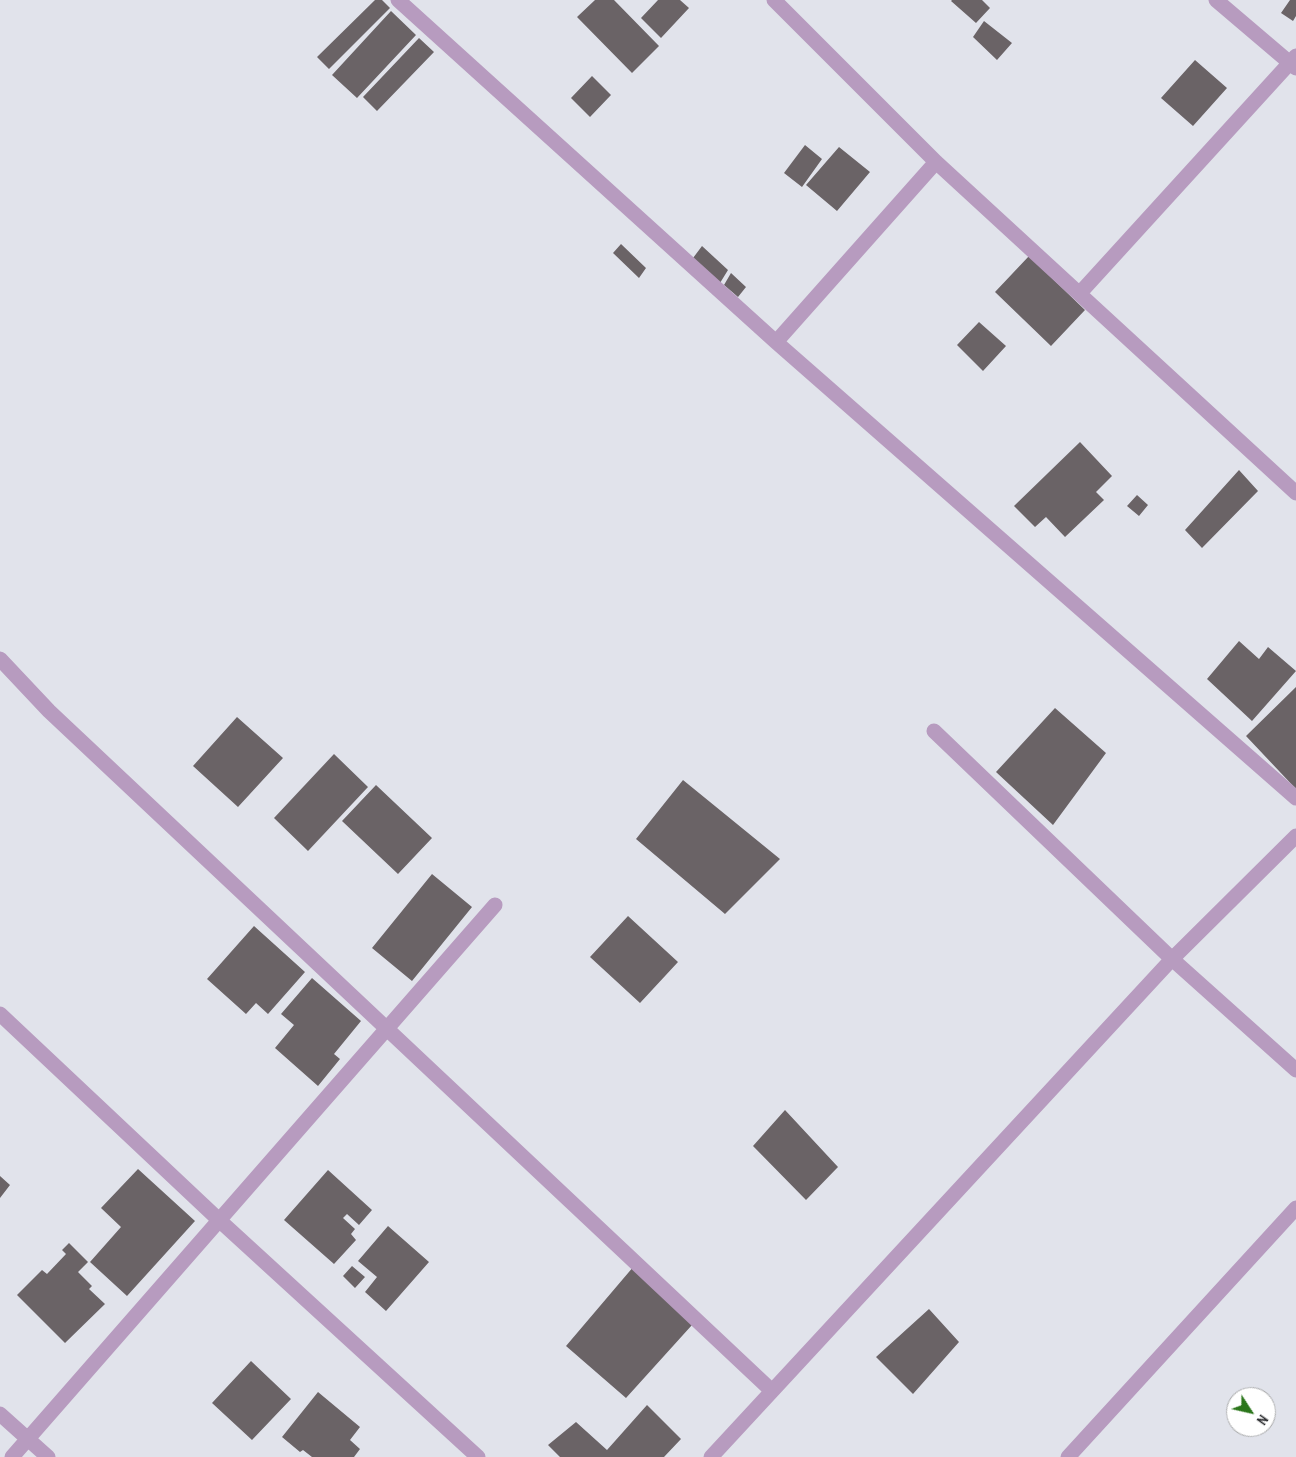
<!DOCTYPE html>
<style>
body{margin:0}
#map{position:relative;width:1296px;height:1457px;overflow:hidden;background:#e1e3eb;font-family:"Archivo Narrow",sans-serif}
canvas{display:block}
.north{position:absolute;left:1226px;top:1387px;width:50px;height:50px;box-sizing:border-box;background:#fff;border:1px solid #aaabac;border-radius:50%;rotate:125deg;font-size:14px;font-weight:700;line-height:20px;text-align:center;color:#2b2c2f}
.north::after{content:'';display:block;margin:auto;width:18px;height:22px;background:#2b761b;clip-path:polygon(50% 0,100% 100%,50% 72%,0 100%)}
</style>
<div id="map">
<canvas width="1296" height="1457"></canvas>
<div class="north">N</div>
</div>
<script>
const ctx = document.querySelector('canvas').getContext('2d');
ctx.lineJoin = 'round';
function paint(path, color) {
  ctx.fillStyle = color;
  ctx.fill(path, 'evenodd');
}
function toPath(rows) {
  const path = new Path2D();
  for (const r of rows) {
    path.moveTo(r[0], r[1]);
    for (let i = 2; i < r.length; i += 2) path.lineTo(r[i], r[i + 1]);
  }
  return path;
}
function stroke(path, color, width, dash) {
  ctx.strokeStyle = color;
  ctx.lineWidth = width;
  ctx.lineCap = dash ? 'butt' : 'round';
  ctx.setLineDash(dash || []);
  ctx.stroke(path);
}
const building = toPath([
 [375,0,382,0,390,8,329,69,317,57],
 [595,0,614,0,659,46,632,73,577,17],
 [658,0,680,0,689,8,661,38,641,18],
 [952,0,982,0,990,8,976,23,951,1],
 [1290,0,1296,0,1296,16,1293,21,1281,13],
 [391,11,416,35,357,98,332,75],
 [984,21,1012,43,997,60,973,37],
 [419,38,434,52,377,111,363,97],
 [1195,60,1227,88,1193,126,1161,98],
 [592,76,611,95,590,117,571,98],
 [805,145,822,159,802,187,784,173],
 [839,147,870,172,837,211,806,185],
 [621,244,646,268,639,278,613,253],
 [702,246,728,270,720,283,693,258],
 [1029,256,1085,310,1051,346,995,292],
 [731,273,746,287,738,297,724,285],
 [979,322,1006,346,983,371,957,345],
 [1080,442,1112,476,1096,492,1104,500,1065,537,1046,517,1035,527,1014,506],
 [1239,470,1258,491,1202,548,1185,530],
 [1137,495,1148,505,1139,516,1127,506],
 [1239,641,1259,659,1268,647,1296,671,1252,721,1207,679],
 [1296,687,1296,789,1246,736],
 [1055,708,1106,753,1053,825,996,772],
 [237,717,283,758,238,807,193,766],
 [334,754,368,787,308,851,274,818],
 [683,780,780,859,725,914,636,839],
 [376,785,432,838,398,874,342,821],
 [432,874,472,907,412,981,372,948],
 [628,916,678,962,640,1003,590,957],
 [254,926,305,972,268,1014,256,1003,246,1014,207,979],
 [312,978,361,1021,334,1054,340,1059,318,1086,275,1048,294,1025,281,1014],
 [785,1110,838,1167,806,1200,753,1146],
 [138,1169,195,1221,127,1296,90,1262,121,1227,101,1208],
 [328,1170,372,1210,359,1225,347,1214,343,1218,355,1229,351,1234,356,1240,334,1264,284,1220],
 [0,1176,10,1185,0,1198],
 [388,1226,429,1262,386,1311,365,1292,377,1277,358,1261],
 [69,1243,88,1262,78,1272,92,1286,89,1289,105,1304,65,1343,17,1295,42,1270,47,1274,66,1254,62,1250],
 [352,1266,365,1277,355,1288,343,1276],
 [634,1266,692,1325,626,1398,566,1346],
 [929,1309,959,1342,913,1394,876,1357],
 [251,1361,291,1399,252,1440,212,1403],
 [318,1392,360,1427,350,1440,360,1449,354,1457,312,1457,303,1450,300,1452,282,1437],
 [647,1405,681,1439,664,1457,560,1457,548,1445,576,1422,607,1450]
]);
const minor = toPath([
 [398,0,776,342,1296,798],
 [774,0,936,162,1296,493],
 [1216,0,1296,68],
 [1080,293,1296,56],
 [776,342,936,162],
 [0,659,49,711,772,1391],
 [934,731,1172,959,1296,1070],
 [0,1014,219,1220,478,1457],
 [0,1414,48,1457],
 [12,1457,495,905],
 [711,1457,1172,959,1296,836],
 [1068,1457,1296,1208]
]);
paint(building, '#6a6366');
stroke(minor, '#b79bbf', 15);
</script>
